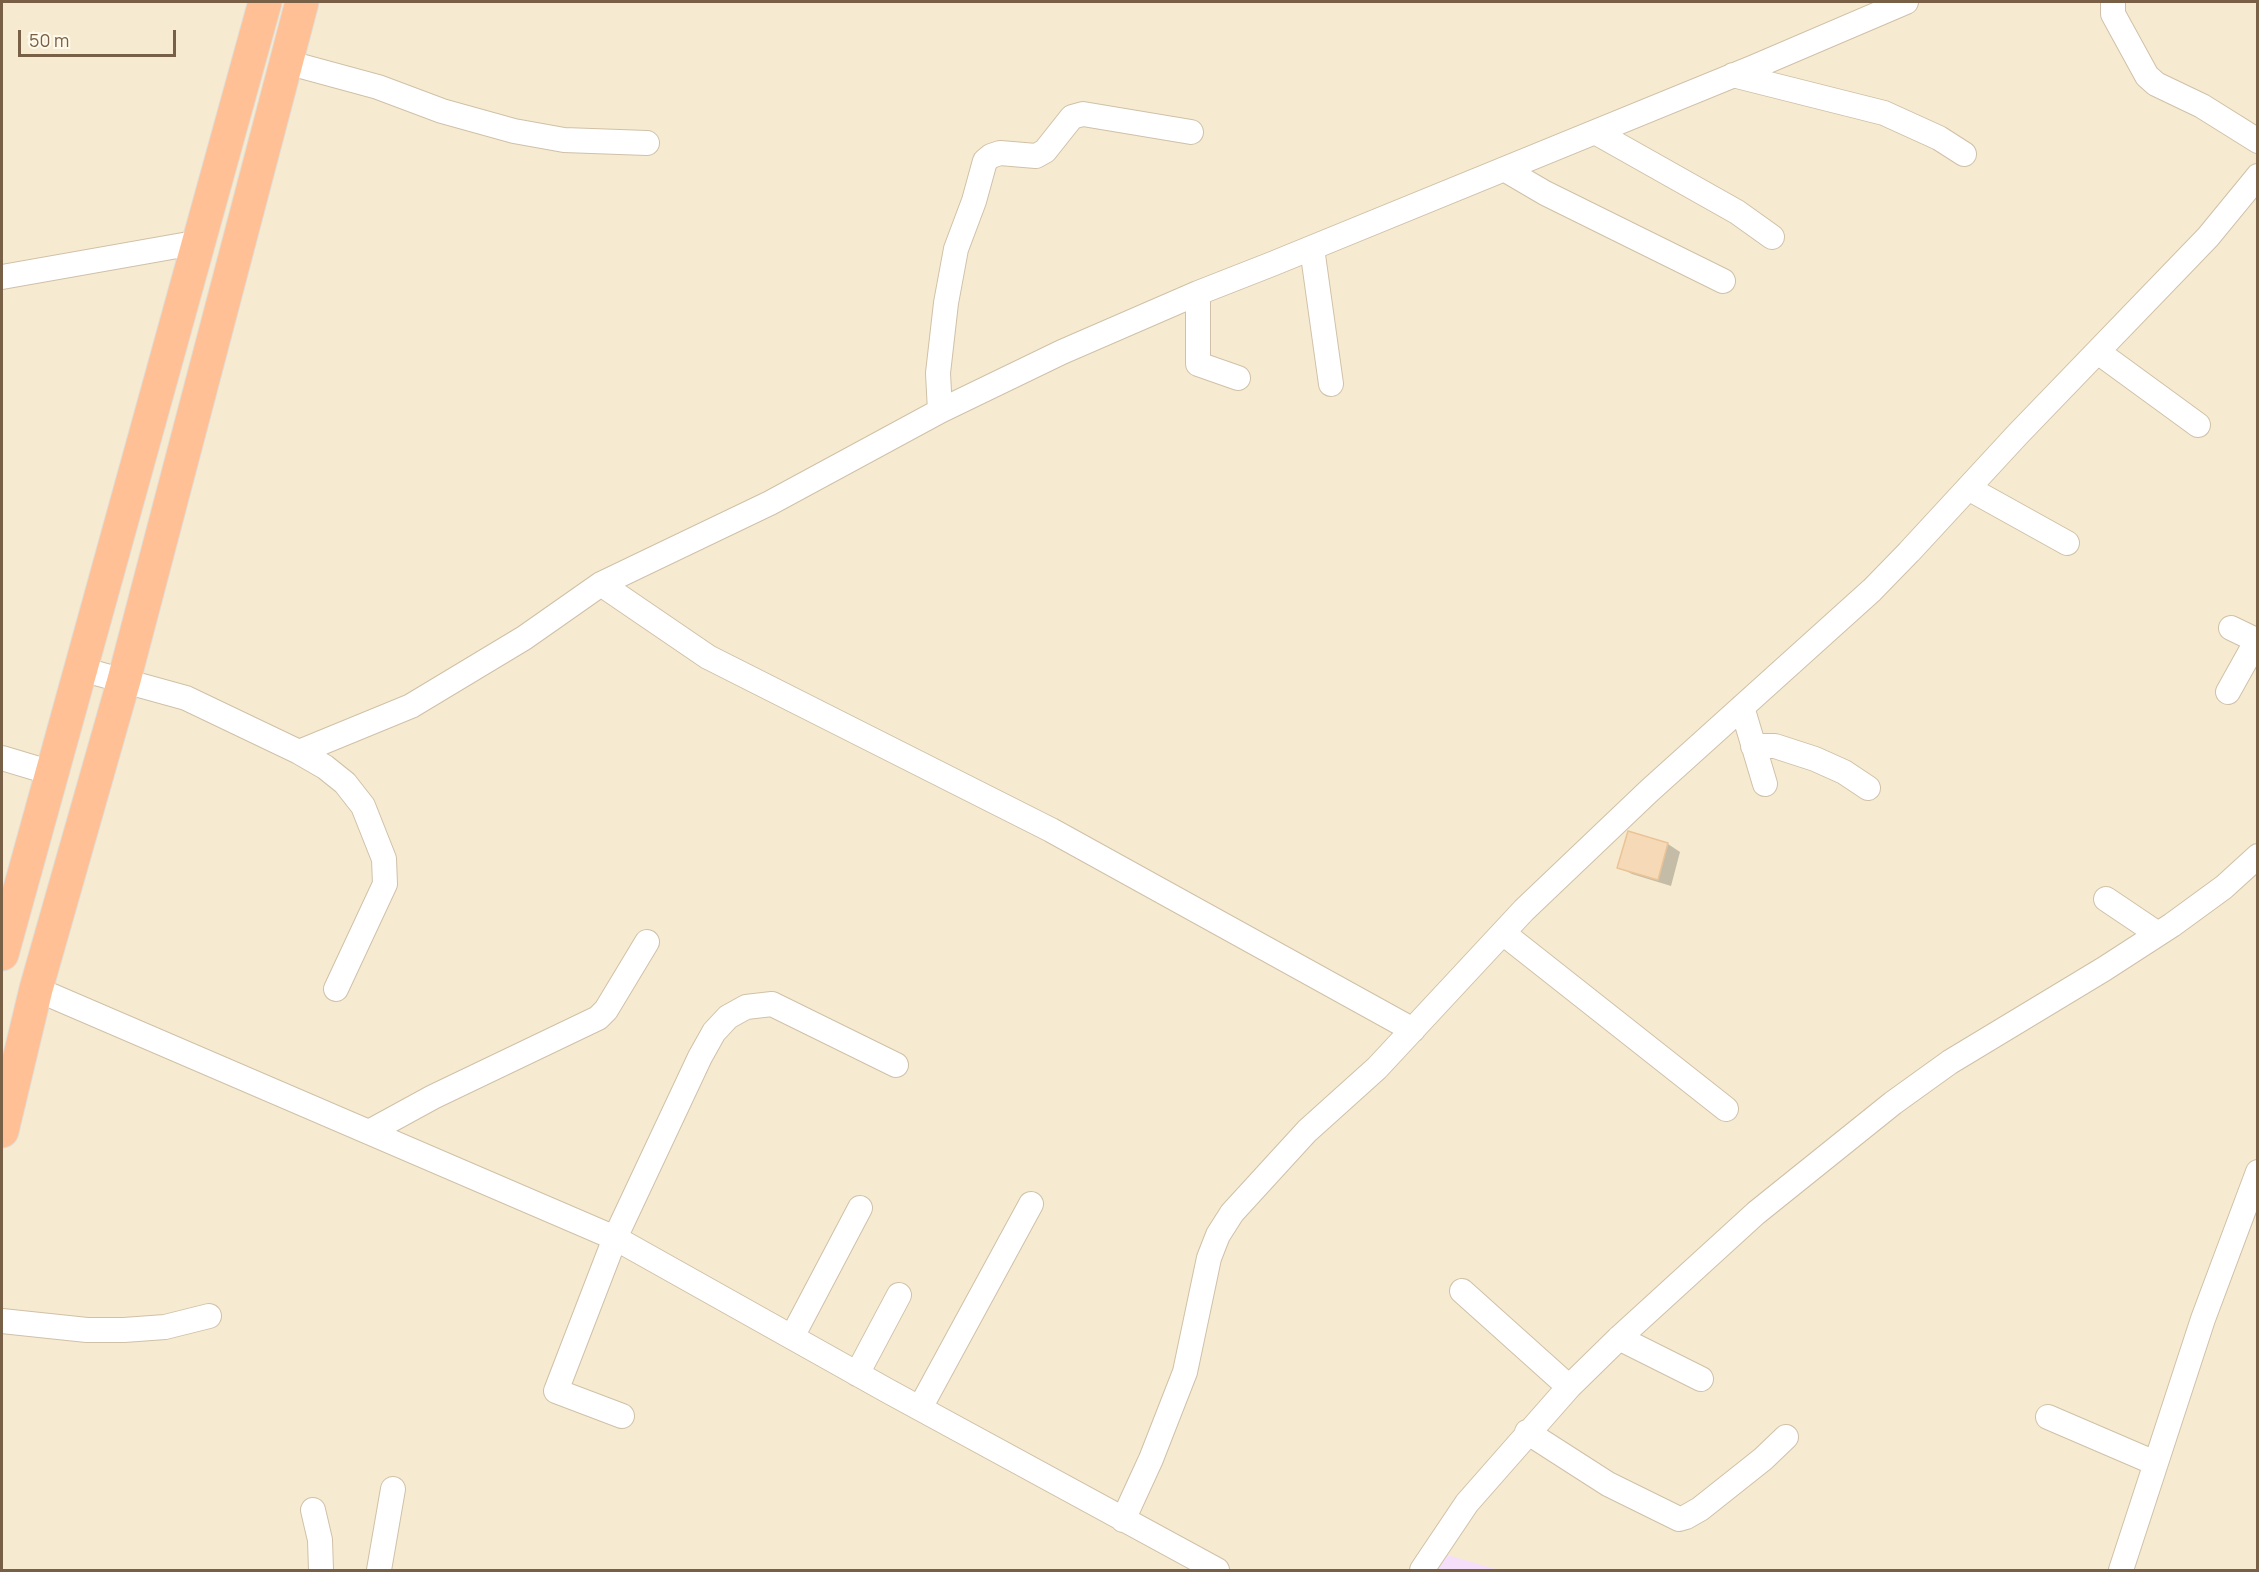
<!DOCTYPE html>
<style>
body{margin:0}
#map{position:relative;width:2259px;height:1572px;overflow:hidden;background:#fef8e3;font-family:Manrope,sans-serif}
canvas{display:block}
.frame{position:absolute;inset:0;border:3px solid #786046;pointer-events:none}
.scale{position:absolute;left:18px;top:30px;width:158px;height:27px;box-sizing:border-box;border:3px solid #786046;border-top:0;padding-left:8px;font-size:18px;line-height:21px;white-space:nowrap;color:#786046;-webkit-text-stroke:4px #fffaeb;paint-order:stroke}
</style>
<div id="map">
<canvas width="2259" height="1572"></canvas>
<div class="frame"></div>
<div class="scale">50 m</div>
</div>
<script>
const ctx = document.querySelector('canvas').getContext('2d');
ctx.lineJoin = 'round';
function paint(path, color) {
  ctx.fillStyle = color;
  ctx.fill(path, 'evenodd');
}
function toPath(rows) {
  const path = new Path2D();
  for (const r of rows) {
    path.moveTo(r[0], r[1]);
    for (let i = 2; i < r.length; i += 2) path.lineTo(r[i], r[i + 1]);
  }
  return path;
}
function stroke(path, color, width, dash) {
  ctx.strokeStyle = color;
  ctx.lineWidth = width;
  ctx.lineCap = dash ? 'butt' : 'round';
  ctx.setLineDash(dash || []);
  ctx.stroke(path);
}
const residential = toPath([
 [2,2,2257,2,2257,1570,2,1570]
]);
const education = toPath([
 [1447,1555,1499,1570,1438,1570]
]);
const shadow = toPath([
 [1629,833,1668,844,1680,852,1671,886,1632,874,1619,867]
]);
const building = toPath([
 [1628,831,1668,843,1658,880,1617,868,1628,831]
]);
const minor = toPath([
 [2113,2,2113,14,2147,76,2156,84,2202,106,2258,141],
 [286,62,378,87,442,111,514,131,564,140,647,143],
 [1733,75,1884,113,1939,138,1964,154],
 [1595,132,1737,212,1772,237],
 [1504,169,1545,193,1723,281],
 [1312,248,1331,384],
 [2,277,200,242],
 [1198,293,1198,364,1238,378],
 [2098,352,2198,425],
 [940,411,938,373,946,303,956,249,974,201,985,161,991,156,1000,153,1036,156,1045,151,1072,117,1083,114,1191,132],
 [1968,488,2067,543],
 [601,584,708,657,1051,830,1413,1030],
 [2231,628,2258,641],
 [81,669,186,698,299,752,411,706,524,638,601,584,770,503,940,411,1062,352,1198,293,1272,264,1754,67,1906,2],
 [2228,692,2257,640],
 [1742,707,1765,784],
 [1753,746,1775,746,1815,759,1844,772,1868,788],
 [299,752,325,767,345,783,363,806,384,859,385,884,336,989],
 [2,758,52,773],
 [2106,899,2158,934],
 [1503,933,1726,1109],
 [36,989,615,1238,888,1391,1217,1570],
 [369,1132,433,1097,598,1018,606,1010,647,942],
 [1462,1291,1569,1387],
 [2,1321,87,1330,124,1330,165,1327,209,1316],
 [792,1337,860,1208],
 [1619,1338,1701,1379],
 [857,1374,899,1295],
 [920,1408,1031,1204],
 [622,1416,556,1391,615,1238,700,1057,714,1032,728,1017,746,1007,772,1004,896,1065],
 [2048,1417,2155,1463],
 [1527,1432,1608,1484,1679,1519,1686,1517,1700,1509,1763,1459,1786,1437],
 [313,1510,320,1540,321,1570],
 [1123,1520,1151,1459,1185,1372,1209,1258,1218,1235,1232,1213,1307,1131,1377,1068,1524,910,1649,791,1872,590,1909,552,2018,434,2208,237,2258,176],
 [379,1570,393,1489],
 [1422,1570,1467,1503,1569,1387,1619,1338,1756,1213,1893,1103,1950,1062,2104,969,2172,925,2224,887,2258,856],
 [2121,1570,2203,1319,2258,1172]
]);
const highway = toPath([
 [2,954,265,2],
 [2,1131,36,989,124,680,302,2]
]);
paint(residential, '#f6ebd0');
paint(education, '#f5dffa');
paint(shadow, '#0003');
paint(building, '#f6dab8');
stroke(building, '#eac397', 1.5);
stroke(minor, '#d0c0a8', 26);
stroke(highway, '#e1dcd6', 35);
stroke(minor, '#fff', 24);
stroke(highway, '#fec094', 33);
</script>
